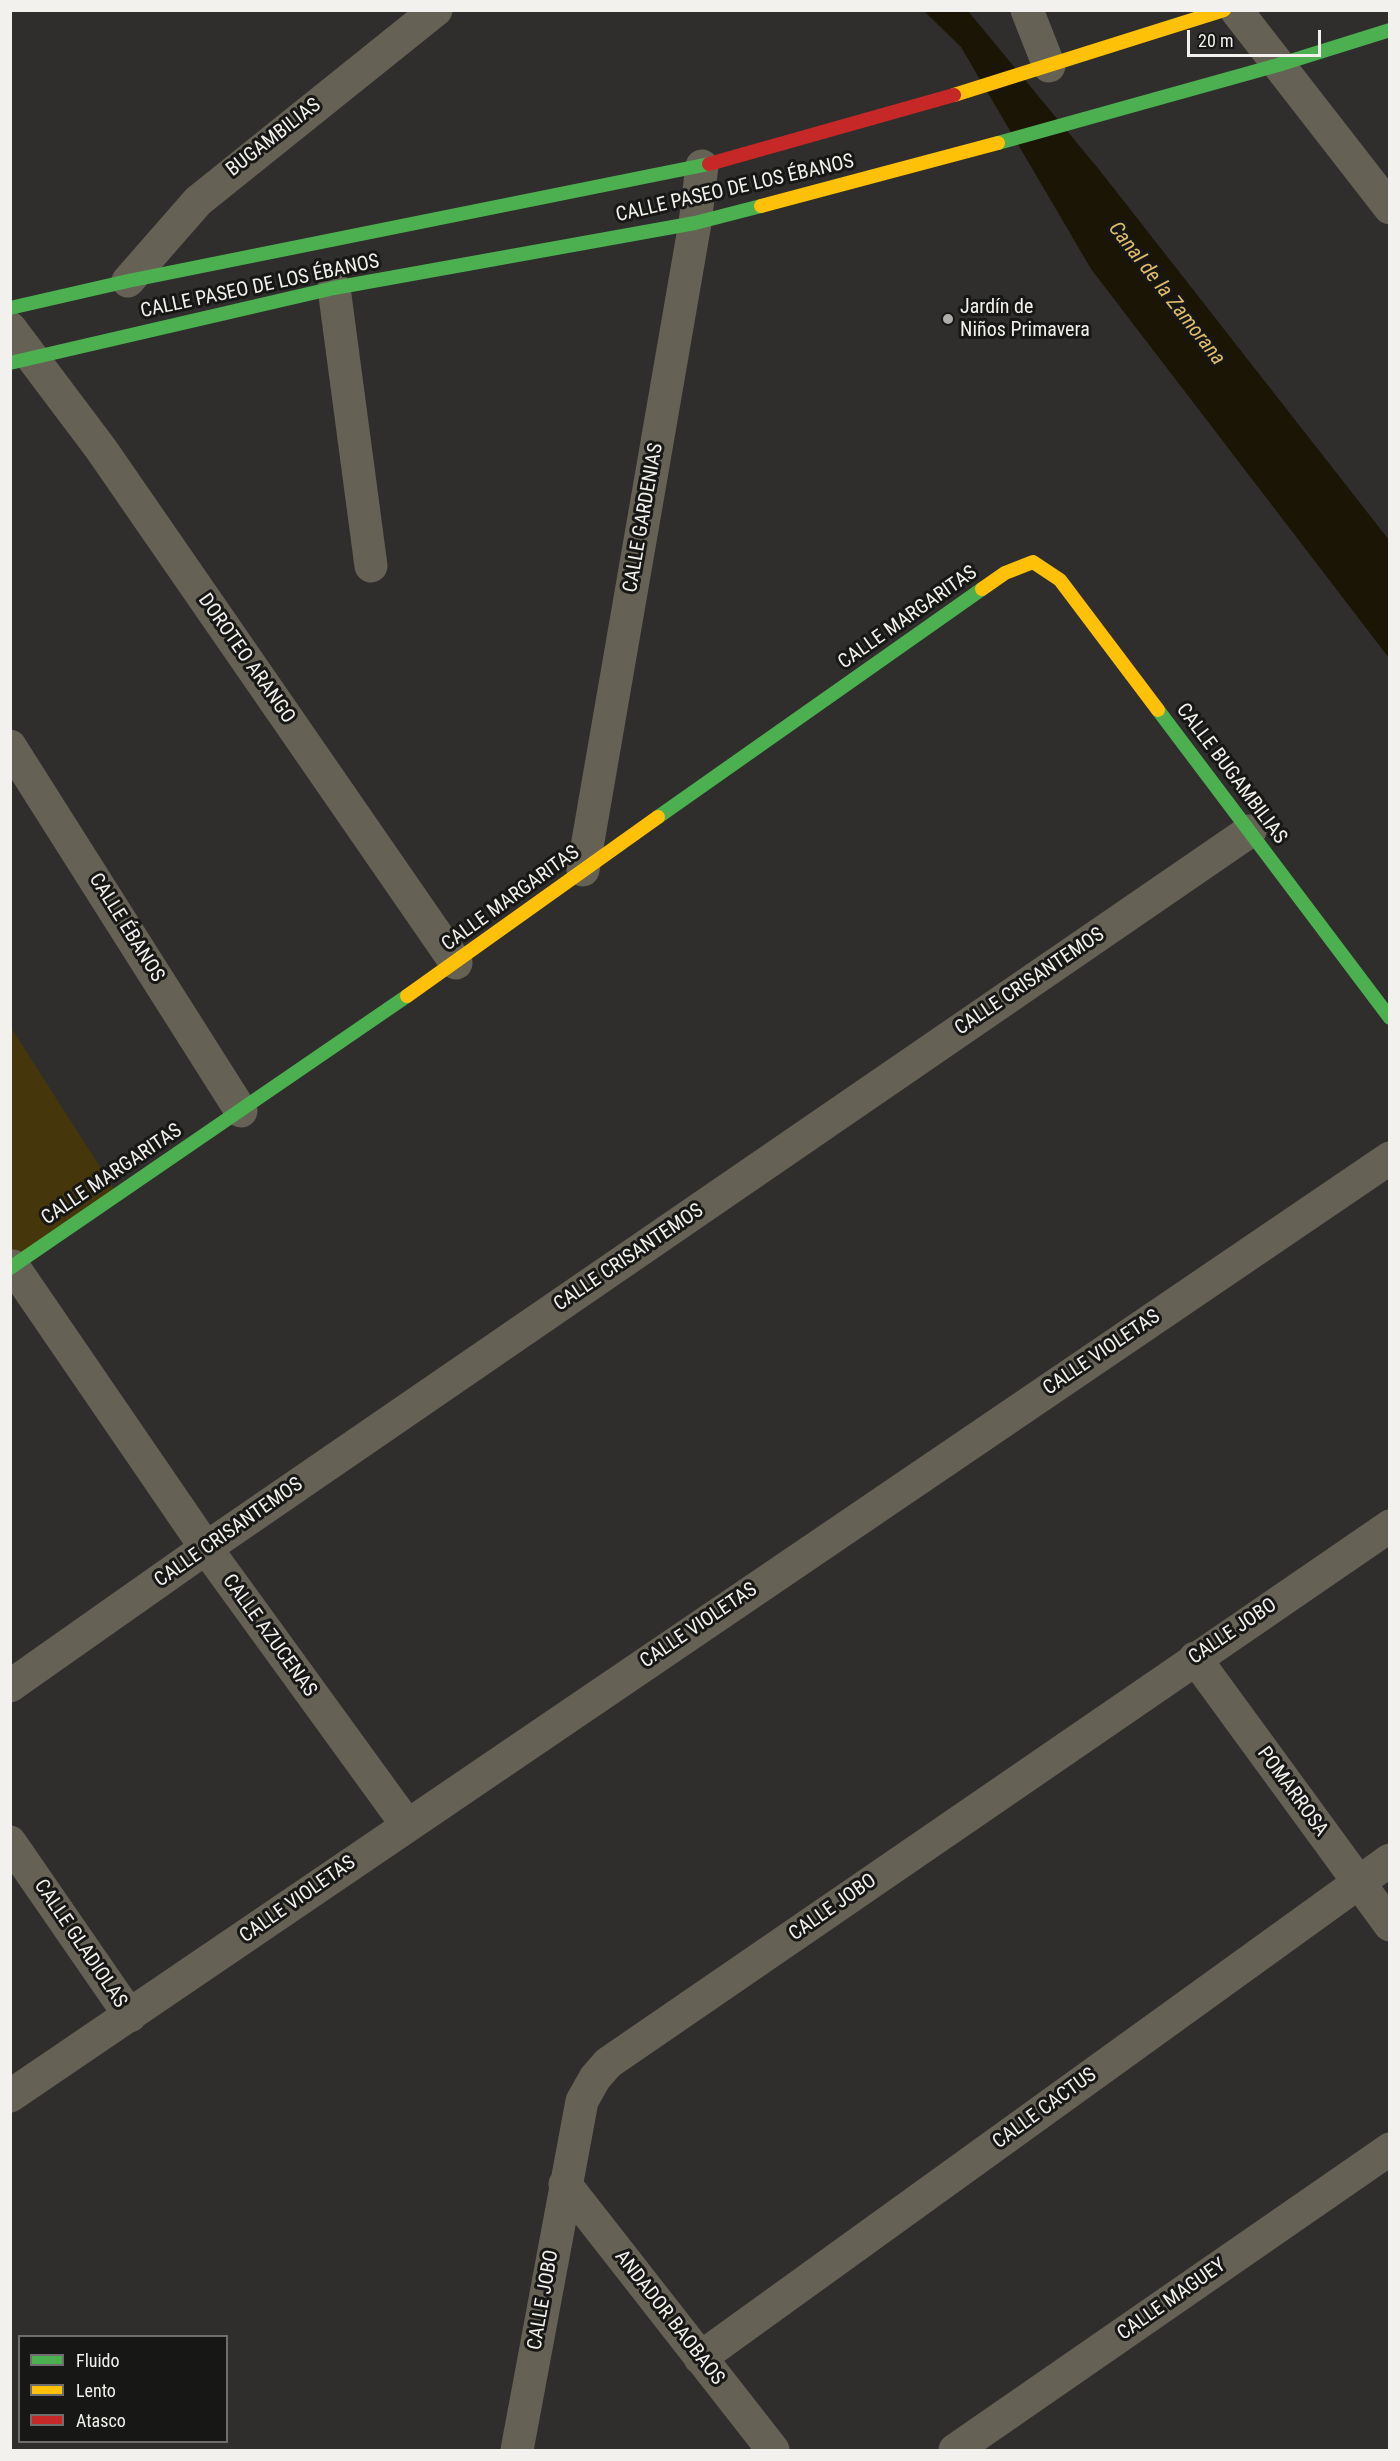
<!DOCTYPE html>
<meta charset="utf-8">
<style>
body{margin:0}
#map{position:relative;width:1400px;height:2461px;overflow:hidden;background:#2f2e2c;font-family:"Roboto Condensed",sans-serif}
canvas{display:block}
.frame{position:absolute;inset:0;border:12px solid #f2f1ee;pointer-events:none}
.legend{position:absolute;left:18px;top:2335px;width:210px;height:108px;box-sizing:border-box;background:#171715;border:2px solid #6f6e6c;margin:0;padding:8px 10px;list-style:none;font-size:18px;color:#f2f1ee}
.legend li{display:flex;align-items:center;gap:12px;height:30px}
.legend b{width:30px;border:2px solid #6f6e6c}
.scale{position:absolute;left:1187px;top:30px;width:134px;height:27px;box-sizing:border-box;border:3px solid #f2f1ee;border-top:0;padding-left:8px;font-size:18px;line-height:21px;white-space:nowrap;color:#f2f1ee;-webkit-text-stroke:4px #171715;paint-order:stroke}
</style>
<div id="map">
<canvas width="1400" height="2461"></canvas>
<div class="frame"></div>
<ul class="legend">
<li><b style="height:8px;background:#4caf50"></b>Fluido</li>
<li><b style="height:8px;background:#ffc107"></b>Lento</li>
<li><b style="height:8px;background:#c62828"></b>Atasco</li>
</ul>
<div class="scale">20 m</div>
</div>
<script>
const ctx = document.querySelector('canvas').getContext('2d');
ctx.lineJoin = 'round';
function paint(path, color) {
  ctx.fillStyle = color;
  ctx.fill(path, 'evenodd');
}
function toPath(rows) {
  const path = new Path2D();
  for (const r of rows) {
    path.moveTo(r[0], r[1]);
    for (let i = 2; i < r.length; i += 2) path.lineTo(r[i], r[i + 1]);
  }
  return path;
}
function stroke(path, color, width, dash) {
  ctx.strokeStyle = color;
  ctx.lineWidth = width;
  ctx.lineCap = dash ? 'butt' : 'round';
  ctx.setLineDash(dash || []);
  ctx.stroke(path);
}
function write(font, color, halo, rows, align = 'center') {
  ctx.font = font + ' "Roboto Condensed",sans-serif';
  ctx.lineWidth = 6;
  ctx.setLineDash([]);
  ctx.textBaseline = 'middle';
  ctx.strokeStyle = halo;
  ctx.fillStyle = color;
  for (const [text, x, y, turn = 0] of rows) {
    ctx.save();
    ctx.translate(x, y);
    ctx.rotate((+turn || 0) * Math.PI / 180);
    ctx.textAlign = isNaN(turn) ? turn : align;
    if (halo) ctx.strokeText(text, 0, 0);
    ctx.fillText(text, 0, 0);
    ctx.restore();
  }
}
const green = toPath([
 [10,1026,118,1195,10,1259]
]);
const water = toPath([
 [924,11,968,11,1101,172,1389,540,1389,658,1091,269,961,47]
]);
const street = toPath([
 [1027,10,1049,66],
 [1236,10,1390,208],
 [128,281,198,201,436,10],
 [334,288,371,566],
 [10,328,101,449,456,963],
 [10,746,241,1111],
 [583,870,695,223,702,166],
 [13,1266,206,1548,407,1825],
 [1195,1658,1390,1925],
 [10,1686,206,1548,1250,831],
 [10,1842,130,2016],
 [10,2096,1390,1158],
 [565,2184,773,2450],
 [700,2358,1390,1860],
 [517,2450,582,2101,595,2078,608,2063,1390,1526],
 [955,2450,1390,2149]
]);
const fast = toPath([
 [998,143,1278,65,1390,30],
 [10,308,128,281,709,164],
 [10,363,334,288,695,223,761,206],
 [1158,710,1390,1018],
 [658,817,982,589],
 [10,1268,407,996]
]);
const slow = toPath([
 [954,95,1224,10],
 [761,206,998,143],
 [982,589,1005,573,1033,562,1060,580,1158,710],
 [407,996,658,817]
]);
const jam = toPath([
 [709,164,954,95]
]);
const markers = [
 [948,319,6,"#aeadaa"]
];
const streetNames = [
 ["BUGAMBILIAS",274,138,-38],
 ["CALLE PASEO DE LOS ÉBANOS",735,189,-13],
 ["CALLE PASEO DE LOS ÉBANOS",260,287,-12],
 ["CALLE GARDENIAS",644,518,-80],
 ["CALLE MARGARITAS",908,618,-35],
 ["DOROTEO ARANGO",246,659,55],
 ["CALLE BUGAMBILIAS",1231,774,53],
 ["CALLE MARGARITAS",511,899,-36],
 ["CALLE ÉBANOS",126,928,58],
 ["CALLE CRISANTEMOS",1030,982,-34],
 ["CALLE MARGARITAS",112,1175,-34],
 ["CALLE CRISANTEMOS",629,1258,-34],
 ["CALLE VIOLETAS",1102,1353,-34],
 ["CALLE CRISANTEMOS",229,1533,-35],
 ["CALLE VIOLETAS",699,1626,-34],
 ["CALLE JOBO",1233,1632,-34],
 ["CALLE AZUCENAS",269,1636,54],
 ["POMARROSA",1292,1792,54],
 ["CALLE VIOLETAS",298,1900,-35],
 ["CALLE JOBO",833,1908,-35],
 ["CALLE GLADIOLAS",80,1944,56],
 ["CALLE CACTUS",1045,2109,-36],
 ["CALLE JOBO",544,2300,-80],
 ["CALLE MAGUEY",1172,2300,-35],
 ["ANDADOR BAOBAOS",669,2318,52]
];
const poiNames = [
 ["Jardín de",960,308],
 ["Niños Primavera",960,331]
];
const waterNames = [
 ["Canal de la Zamorana",1166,294,52]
];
paint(green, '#45360b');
paint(water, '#1b1506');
stroke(street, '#666155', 33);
stroke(fast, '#4caf50', 14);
stroke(slow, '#ffc107', 14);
stroke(jam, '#c62828', 14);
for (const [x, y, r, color] of markers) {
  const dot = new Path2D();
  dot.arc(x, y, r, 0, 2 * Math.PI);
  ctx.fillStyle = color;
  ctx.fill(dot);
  stroke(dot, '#171715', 2);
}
write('20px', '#f2f1ee', '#171715', streetNames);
write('20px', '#f2f1ee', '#171715', poiNames, 'left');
write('italic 21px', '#e0bd69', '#171715', waterNames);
</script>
